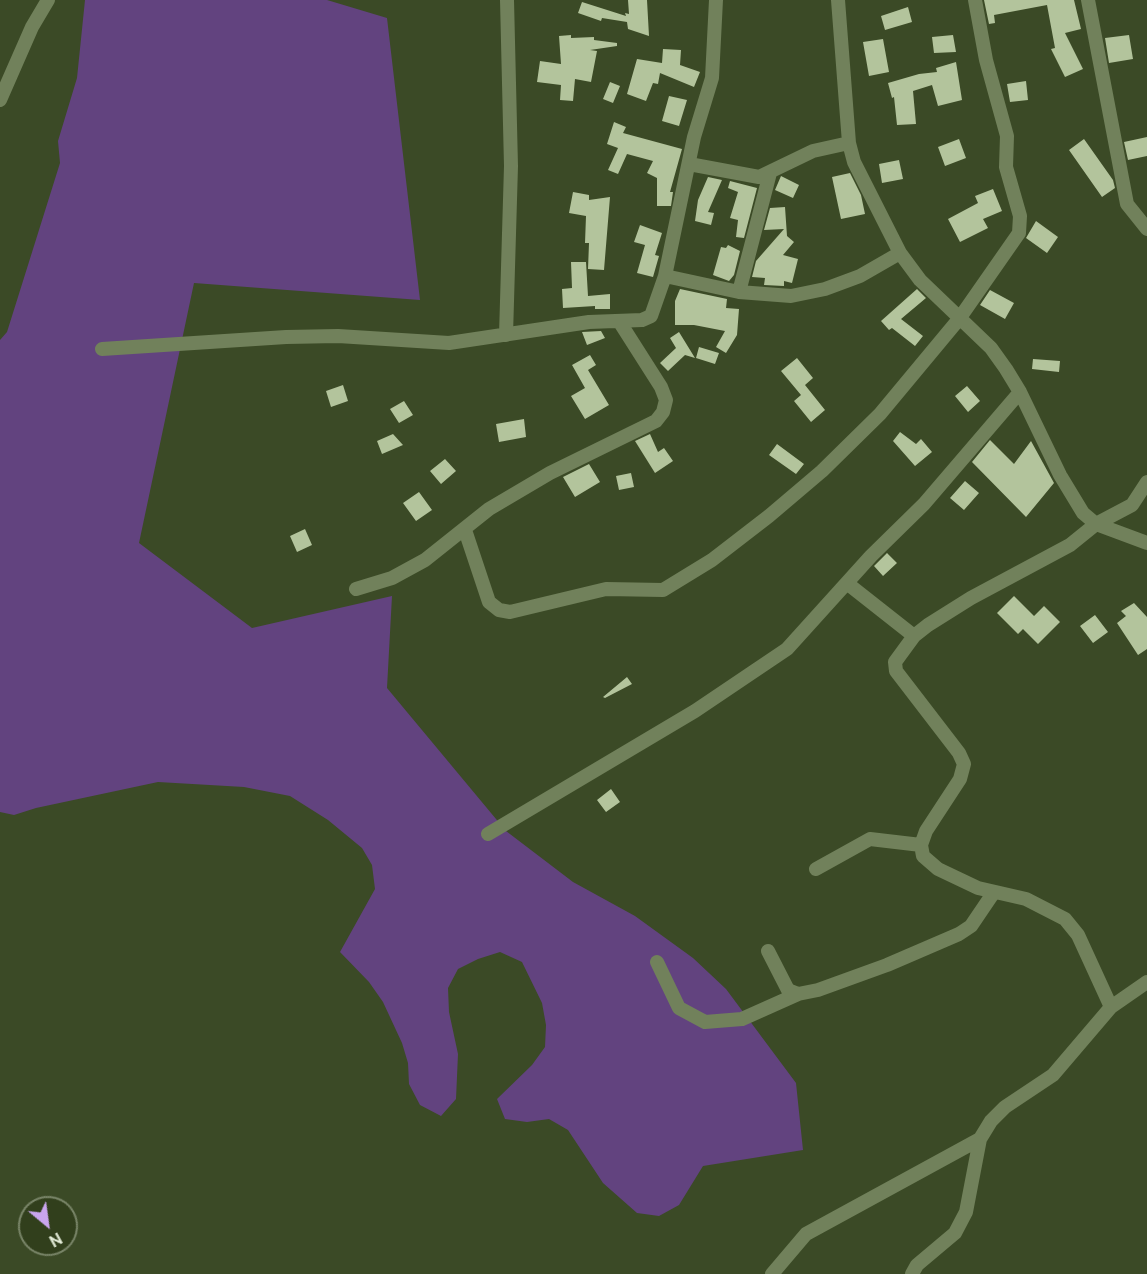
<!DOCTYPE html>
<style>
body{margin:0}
#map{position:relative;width:1147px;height:1274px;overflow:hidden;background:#3b4a26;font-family:Ubuntu,sans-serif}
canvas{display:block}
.north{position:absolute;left:18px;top:1196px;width:60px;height:60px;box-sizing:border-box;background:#313f1c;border:2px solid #798568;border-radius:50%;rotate:151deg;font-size:16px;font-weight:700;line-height:24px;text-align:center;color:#e5eeda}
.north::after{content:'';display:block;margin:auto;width:21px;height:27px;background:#c9a5ee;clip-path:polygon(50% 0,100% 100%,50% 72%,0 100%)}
</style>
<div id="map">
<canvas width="1147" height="1274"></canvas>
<div class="north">N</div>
</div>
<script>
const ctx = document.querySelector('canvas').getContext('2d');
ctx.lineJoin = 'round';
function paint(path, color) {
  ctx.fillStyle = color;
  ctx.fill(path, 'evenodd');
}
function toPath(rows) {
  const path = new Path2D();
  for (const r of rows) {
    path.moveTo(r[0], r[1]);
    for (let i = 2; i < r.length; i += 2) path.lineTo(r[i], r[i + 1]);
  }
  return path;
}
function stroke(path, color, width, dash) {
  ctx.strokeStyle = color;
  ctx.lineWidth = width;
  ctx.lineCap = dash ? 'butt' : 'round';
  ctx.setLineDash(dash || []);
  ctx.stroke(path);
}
const green = toPath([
 [85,0,327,0,387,18,420,300,194,283,139,543,252,628,392,596,387,688,506,831,573,882,635,916,693,958,726,989,796,1083,803,1150,703,1166,679,1205,659,1216,637,1213,603,1183,568,1130,549,1119,527,1122,505,1119,497,1099,532,1065,545,1047,546,1025,542,1003,522,962,500,952,478,959,458,969,448,988,449,1012,458,1054,456,1099,441,1116,420,1105,409,1084,408,1063,402,1043,383,1002,369,982,340,952,375,889,372,865,362,848,328,820,290,796,244,787,158,782,36,808,14,815,0,812,0,340,7,332,60,163,58,141,77,78]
]);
const building = toPath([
 [628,0,647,0,649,36,628,29,627,22,602,18,601,21,578,13,582,2,626,16,625,13,629,14],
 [984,0,1074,0,1081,29,1065,33,1083,69,1065,77,1051,49,1055,48,1047,5,994,15,995,23,989,24],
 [908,7,912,22,885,30,881,16],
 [571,35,571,38,594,37,594,40,617,43,617,46,590,50,597,51,591,82,575,79,573,101,560,100,561,85,537,82,540,61,561,64,559,36],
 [953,35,956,52,934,53,932,37],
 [1129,35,1133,59,1109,63,1105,38],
 [883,39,889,72,869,76,863,42],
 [663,49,681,50,680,65,700,72,694,87,660,73,658,84,653,83,646,101,627,94,637,59,662,63],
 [956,62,962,100,938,106,932,85,913,91,916,124,897,125,894,97,892,98,888,83,919,74,937,72,936,68],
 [1026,81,1028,100,1010,102,1007,84],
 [610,82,620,86,613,103,603,99],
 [669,96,687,100,679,126,662,121],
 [614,122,626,127,623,133,682,149,670,192,673,192,671,206,657,206,657,178,647,173,653,161,627,154,618,174,608,170,618,148,607,144],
 [1147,137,1147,156,1128,160,1124,142],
 [959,139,966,158,945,166,938,147],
 [1084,139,1113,180,1115,188,1102,197,1069,150],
 [899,160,903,179,882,183,879,164],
 [850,173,861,195,865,214,841,219,832,177],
 [781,176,799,185,793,198,775,190],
 [708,177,722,180,708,212,714,213,711,225,695,221,698,200],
 [730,181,757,188,744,238,736,237,738,220,730,218,738,192,728,188],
 [993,189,1002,211,983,219,988,228,960,242,948,219,978,203,975,196],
 [573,192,589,195,589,200,610,197,604,270,588,269,589,243,585,243,586,216,569,213],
 [785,207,787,236,794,242,783,255,798,259,792,283,784,281,784,286,764,285,765,278,752,277,756,261,784,229,764,230,770,208],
 [1036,221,1058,237,1047,253,1026,238],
 [640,225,662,233,655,255,659,256,653,277,637,273,645,245,634,242],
 [728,245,740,251,734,275,729,281,713,275,721,247,726,248],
 [571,262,586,262,588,296,610,294,610,309,595,309,595,306,563,308,562,289,572,288],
 [680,289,727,299,726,308,739,309,737,335,726,353,716,347,725,331,694,325,675,325,675,301],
 [917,289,926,298,901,319,923,336,915,346,892,328,889,330,881,321],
 [990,290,1014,303,1005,319,980,305],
 [601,331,605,338,587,345,582,332],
 [679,332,695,358,685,355,668,371,660,363,676,348,670,338],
 [699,347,719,353,715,364,696,358],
 [590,355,596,365,588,370,609,405,585,419,571,396,585,388,572,365],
 [797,358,813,378,805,385,825,410,811,422,794,401,801,395,781,371],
 [1033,359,1060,361,1059,372,1032,369],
 [343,385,348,401,331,407,326,391],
 [967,386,980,401,968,412,955,396],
 [404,401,413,415,399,423,390,409],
 [524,419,526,437,499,442,496,424],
 [900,432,916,444,921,439,932,452,915,466,893,441],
 [393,434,403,445,382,454,377,441],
 [650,434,658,452,664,448,673,461,655,473,635,441],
 [990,440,1014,464,1031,441,1054,483,1026,517,972,462],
 [777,444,804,464,796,474,769,455],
 [445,459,456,471,441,484,430,471],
 [589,464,600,482,575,497,563,477],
 [631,473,634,487,619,490,616,476],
 [965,481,979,493,964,510,950,498],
 [419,492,432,510,416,521,403,503],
 [305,529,312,545,297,552,290,536],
 [887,553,897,563,883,576,874,566],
 [1014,596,1034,616,1044,606,1060,622,1038,644,1023,629,1018,634,997,613],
 [1134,603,1147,617,1147,649,1138,655,1117,623,1126,616,1121,611],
 [1095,615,1108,632,1093,643,1080,626],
 [627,677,632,684,605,698,603,697],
 [611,789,620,802,606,812,597,800]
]);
const minor = toPath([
 [838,0,849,143,854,162,900,253,920,280,991,348,1006,369,1020,392,1060,475,1083,513,1096,524,1147,543],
 [1088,0,1127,204,1147,229],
 [0,100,32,27,48,0],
 [689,164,759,177,813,151,849,143],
 [665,276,739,292,791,296,825,289,860,276,900,253],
 [739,292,770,173],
 [506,335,511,166,507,0],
 [102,349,286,337,338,336,449,343,589,322,642,320,651,316,665,276,694,137,712,78,716,0],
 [465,530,489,602,499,610,510,612,606,589,663,590,712,560,769,516,822,471,880,414,959,319,1019,233,1020,216,1006,167,1007,136,986,60,975,0],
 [848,584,914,636],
 [356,589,392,578,425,560,489,509,550,473,656,421,663,412,666,400,661,387,619,321],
 [488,834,695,711,787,649,871,556,924,504,1020,392],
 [816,869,870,839,921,845],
 [768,951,788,990,798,994,818,990,887,965,959,934,971,926,994,892],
 [657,962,679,1008,705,1022,742,1019,798,994],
 [1111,1007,1078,935,1065,919,1026,899,978,888,938,869,923,856,921,845,926,831,960,779,964,764,959,753,896,671,895,662,914,636,928,625,971,598,1070,545,1096,524,1132,505,1147,482],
 [772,1274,806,1234,980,1139],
 [912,1274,917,1265,955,1233,966,1212,980,1139,991,1121,1005,1107,1053,1075,1111,1007,1147,982]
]);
paint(green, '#62437f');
paint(building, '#b3c49c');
stroke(minor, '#71815b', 14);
</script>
